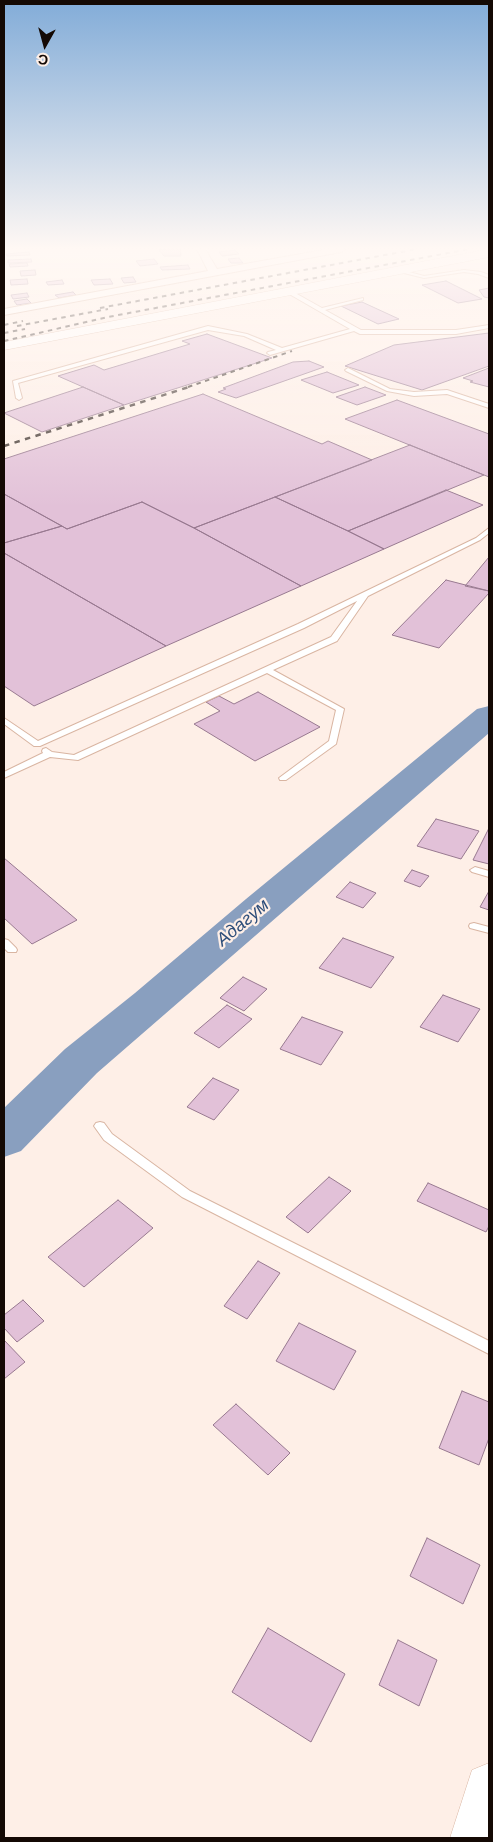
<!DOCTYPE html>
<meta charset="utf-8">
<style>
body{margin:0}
#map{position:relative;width:493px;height:1842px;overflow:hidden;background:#feefe7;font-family:Helvetica,sans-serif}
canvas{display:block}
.frame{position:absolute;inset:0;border:5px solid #140904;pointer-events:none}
.north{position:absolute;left:20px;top:20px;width:50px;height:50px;-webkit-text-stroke:4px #feefe7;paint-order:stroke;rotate:187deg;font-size:14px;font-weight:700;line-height:20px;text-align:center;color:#140904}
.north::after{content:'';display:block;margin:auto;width:18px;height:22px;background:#140904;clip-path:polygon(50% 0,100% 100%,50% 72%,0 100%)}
</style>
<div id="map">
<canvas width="493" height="1842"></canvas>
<div class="frame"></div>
<div class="north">С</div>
</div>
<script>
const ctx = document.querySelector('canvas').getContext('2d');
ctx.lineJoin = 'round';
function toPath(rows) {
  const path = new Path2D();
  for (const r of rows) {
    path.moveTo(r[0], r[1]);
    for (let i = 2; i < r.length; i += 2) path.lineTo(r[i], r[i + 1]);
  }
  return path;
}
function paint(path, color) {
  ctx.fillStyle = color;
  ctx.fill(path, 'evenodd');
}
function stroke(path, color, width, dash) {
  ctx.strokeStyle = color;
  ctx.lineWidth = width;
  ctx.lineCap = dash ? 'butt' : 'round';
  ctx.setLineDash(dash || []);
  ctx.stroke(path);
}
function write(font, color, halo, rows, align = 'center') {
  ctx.font = font + ' Helvetica,sans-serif';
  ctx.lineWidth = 4.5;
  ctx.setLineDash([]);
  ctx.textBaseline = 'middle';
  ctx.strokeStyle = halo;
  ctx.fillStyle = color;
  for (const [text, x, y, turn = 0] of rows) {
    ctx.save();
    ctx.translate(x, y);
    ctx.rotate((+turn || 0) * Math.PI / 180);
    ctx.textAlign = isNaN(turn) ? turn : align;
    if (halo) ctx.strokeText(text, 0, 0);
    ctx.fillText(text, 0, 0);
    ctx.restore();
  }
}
const river = toPath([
 [489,706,489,733,97,1073,21,1151,4,1157,4,1108,65,1049,135,993,246,899,477,709,489,706]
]);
const building = toPath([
 [180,249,181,256,164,256,159,250,180,249],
 [235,250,239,254,222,256,219,252,235,250],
 [29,252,30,255,7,256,6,254,29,252],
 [239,258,243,263,231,263,228,259,239,258],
 [31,259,32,262,8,263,8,260,31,259],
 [154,259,158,264,140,266,136,261,154,259],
 [27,263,28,266,10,267,9,264,27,263],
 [188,265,190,269,162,270,160,267,188,265],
 [35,270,36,275,21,276,20,271,35,270],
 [133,277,136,282,124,283,121,278,133,277],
 [27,279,28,284,11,285,10,280,27,279],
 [110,279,113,284,94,285,91,280,110,279],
 [62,280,64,284,48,285,46,282,62,280],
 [446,281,482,299,458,303,422,285,446,281],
 [489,288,489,298,484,297,479,290,489,288],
 [73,292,76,295,59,298,55,295,73,292],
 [27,293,29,297,13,299,11,295,27,293],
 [27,299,31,303,17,305,14,301,27,299],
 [362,302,399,319,378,324,341,306,362,302],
 [489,333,489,366,422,390,345,366,394,345,489,333],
 [207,334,272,358,124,405,58,376,94,365,104,370,190,344,182,341,207,334],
 [309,361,324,367,236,398,218,392,226,389,223,388,293,362,309,361],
 [489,368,489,387,470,382,473,381,463,378,489,368],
 [327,372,359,385,333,393,301,380,327,372],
 [83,387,124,405,42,432,4,413,83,387],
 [365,387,386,395,357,405,336,397,365,387],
 [203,394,322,444,328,441,372,460,194,528,142,502,67,529,4,494,4,459,203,394],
 [397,400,489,434,489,477,345,419,397,400],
 [410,445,484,475,348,531,275,497,410,445],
 [446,490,483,505,384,549,348,531,446,490],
 [4,494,62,526,4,543,4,494],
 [275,497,348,531,384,549,301,586,194,528,275,497],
 [142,502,194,528,301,586,166,646,4,553,4,543,62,526,67,529,142,502],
 [4,553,166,646,34,706,4,686,4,553],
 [489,557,489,591,465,586,489,557],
 [446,580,489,591,489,593,439,648,392,635,446,580],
 [258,692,320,727,255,761,194,724,220,711,206,702,219,696,234,704,258,692],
 [436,819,479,831,461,859,417,846,436,819],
 [489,828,489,864,473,860,489,828],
 [4,858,77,920,32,944,4,918,4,858],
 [412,870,429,876,420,887,404,881,412,870],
 [350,882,376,893,363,908,336,897,350,882],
 [489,891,489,910,480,907,489,891],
 [343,938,394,957,371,988,319,968,343,938],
 [243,977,267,989,244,1011,220,998,243,977],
 [443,995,480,1009,458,1042,420,1027,443,995],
 [227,1005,252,1019,219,1048,194,1033,227,1005],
 [302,1017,343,1032,321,1065,280,1049,302,1017],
 [213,1078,239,1090,214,1120,187,1107,213,1078],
 [329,1177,351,1191,308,1233,286,1217,329,1177],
 [428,1183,489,1210,489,1226,486,1232,417,1201,428,1183],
 [118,1200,153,1228,84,1287,48,1257,118,1200],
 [258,1261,280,1273,247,1319,224,1306,258,1261],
 [23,1300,44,1321,17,1342,4,1328,4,1315,23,1300],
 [299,1323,356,1351,334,1390,276,1361,299,1323],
 [4,1340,25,1362,4,1379,4,1340],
 [462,1391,489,1402,489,1438,479,1465,439,1448,462,1391],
 [236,1404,290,1453,268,1475,213,1425,236,1404],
 [427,1538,480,1565,463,1604,410,1576,427,1538],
 [268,1628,345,1674,311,1742,232,1692,268,1628],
 [398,1640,437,1660,419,1706,379,1685,398,1640]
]);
const service = toPath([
 [398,269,424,276,464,270,481,272,489,275,489,278,478,274,464,272,424,278,396,271,398,269],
 [284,289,288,289,322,308,363,298,363,300,325,310,361,330,456,330,489,325,489,328,456,334,360,334,354,331,270,355,267,353,268,352,276,350,244,336,208,330,18,383,22,398,19,400,16,398,13,381,208,326,247,334,282,348,350,329,284,291,284,289],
 [348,368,390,389,414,392,447,390,489,404,489,408,447,394,414,396,387,391,346,371,345,370,348,368],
 [489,528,489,533,480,540,368,596,337,641,273,670,344,709,336,744,286,780,280,780,279,778,329,741,336,710,267,673,78,760,50,757,4,778,4,772,43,753,42,751,43,749,46,748,52,752,74,755,331,637,357,601,304,628,40,746,34,746,4,724,4,718,38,741,298,624,476,538,489,528],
 [475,867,489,871,489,877,472,872,470,870,475,867],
 [474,923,489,927,489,933,470,928,469,926,470,924,474,923],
 [4,939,8,940,16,948,17,950,16,952,8,952,4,948,4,939],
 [100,1122,104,1123,112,1134,190,1191,489,1341,489,1354,182,1197,104,1140,94,1126,96,1123,100,1122]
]);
const minor = toPath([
 [197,249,205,249,217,269,329,249,345,249,341,252,4,315,4,309,208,271,197,249]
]);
const secondary = toPath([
 [489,249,489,257,4,350,4,342,489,249],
 [489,1763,489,1838,450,1838,472,1770,489,1763]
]);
const railFar1 = toPath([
 [100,308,417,249],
 [4,325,23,321],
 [17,326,108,309],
 [4,333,25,329],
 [4,341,108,317,469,249],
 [188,387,292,351]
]);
const rail = toPath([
 [4,446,192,386]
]);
const waterNames = [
 ["Адагум",243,923,-40]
];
paint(river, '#899fbf');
paint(building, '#e2c1d8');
stroke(building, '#987990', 1);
stroke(service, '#d9b5a2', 2);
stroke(minor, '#d9b5a2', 2);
stroke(secondary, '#d9b5a2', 1);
paint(service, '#fff');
paint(minor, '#fff');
paint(secondary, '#fff');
stroke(railFar1, '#433732', 2, [4.5, 4.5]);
stroke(rail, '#433732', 2.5, [5.5, 5.5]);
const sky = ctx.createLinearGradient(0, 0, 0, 507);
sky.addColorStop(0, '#82acd8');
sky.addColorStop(0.49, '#fff8f4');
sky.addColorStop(1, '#fff8f400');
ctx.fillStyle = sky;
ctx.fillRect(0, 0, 493, 507);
write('italic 18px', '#2e4e7a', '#feefe7', waterNames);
</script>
